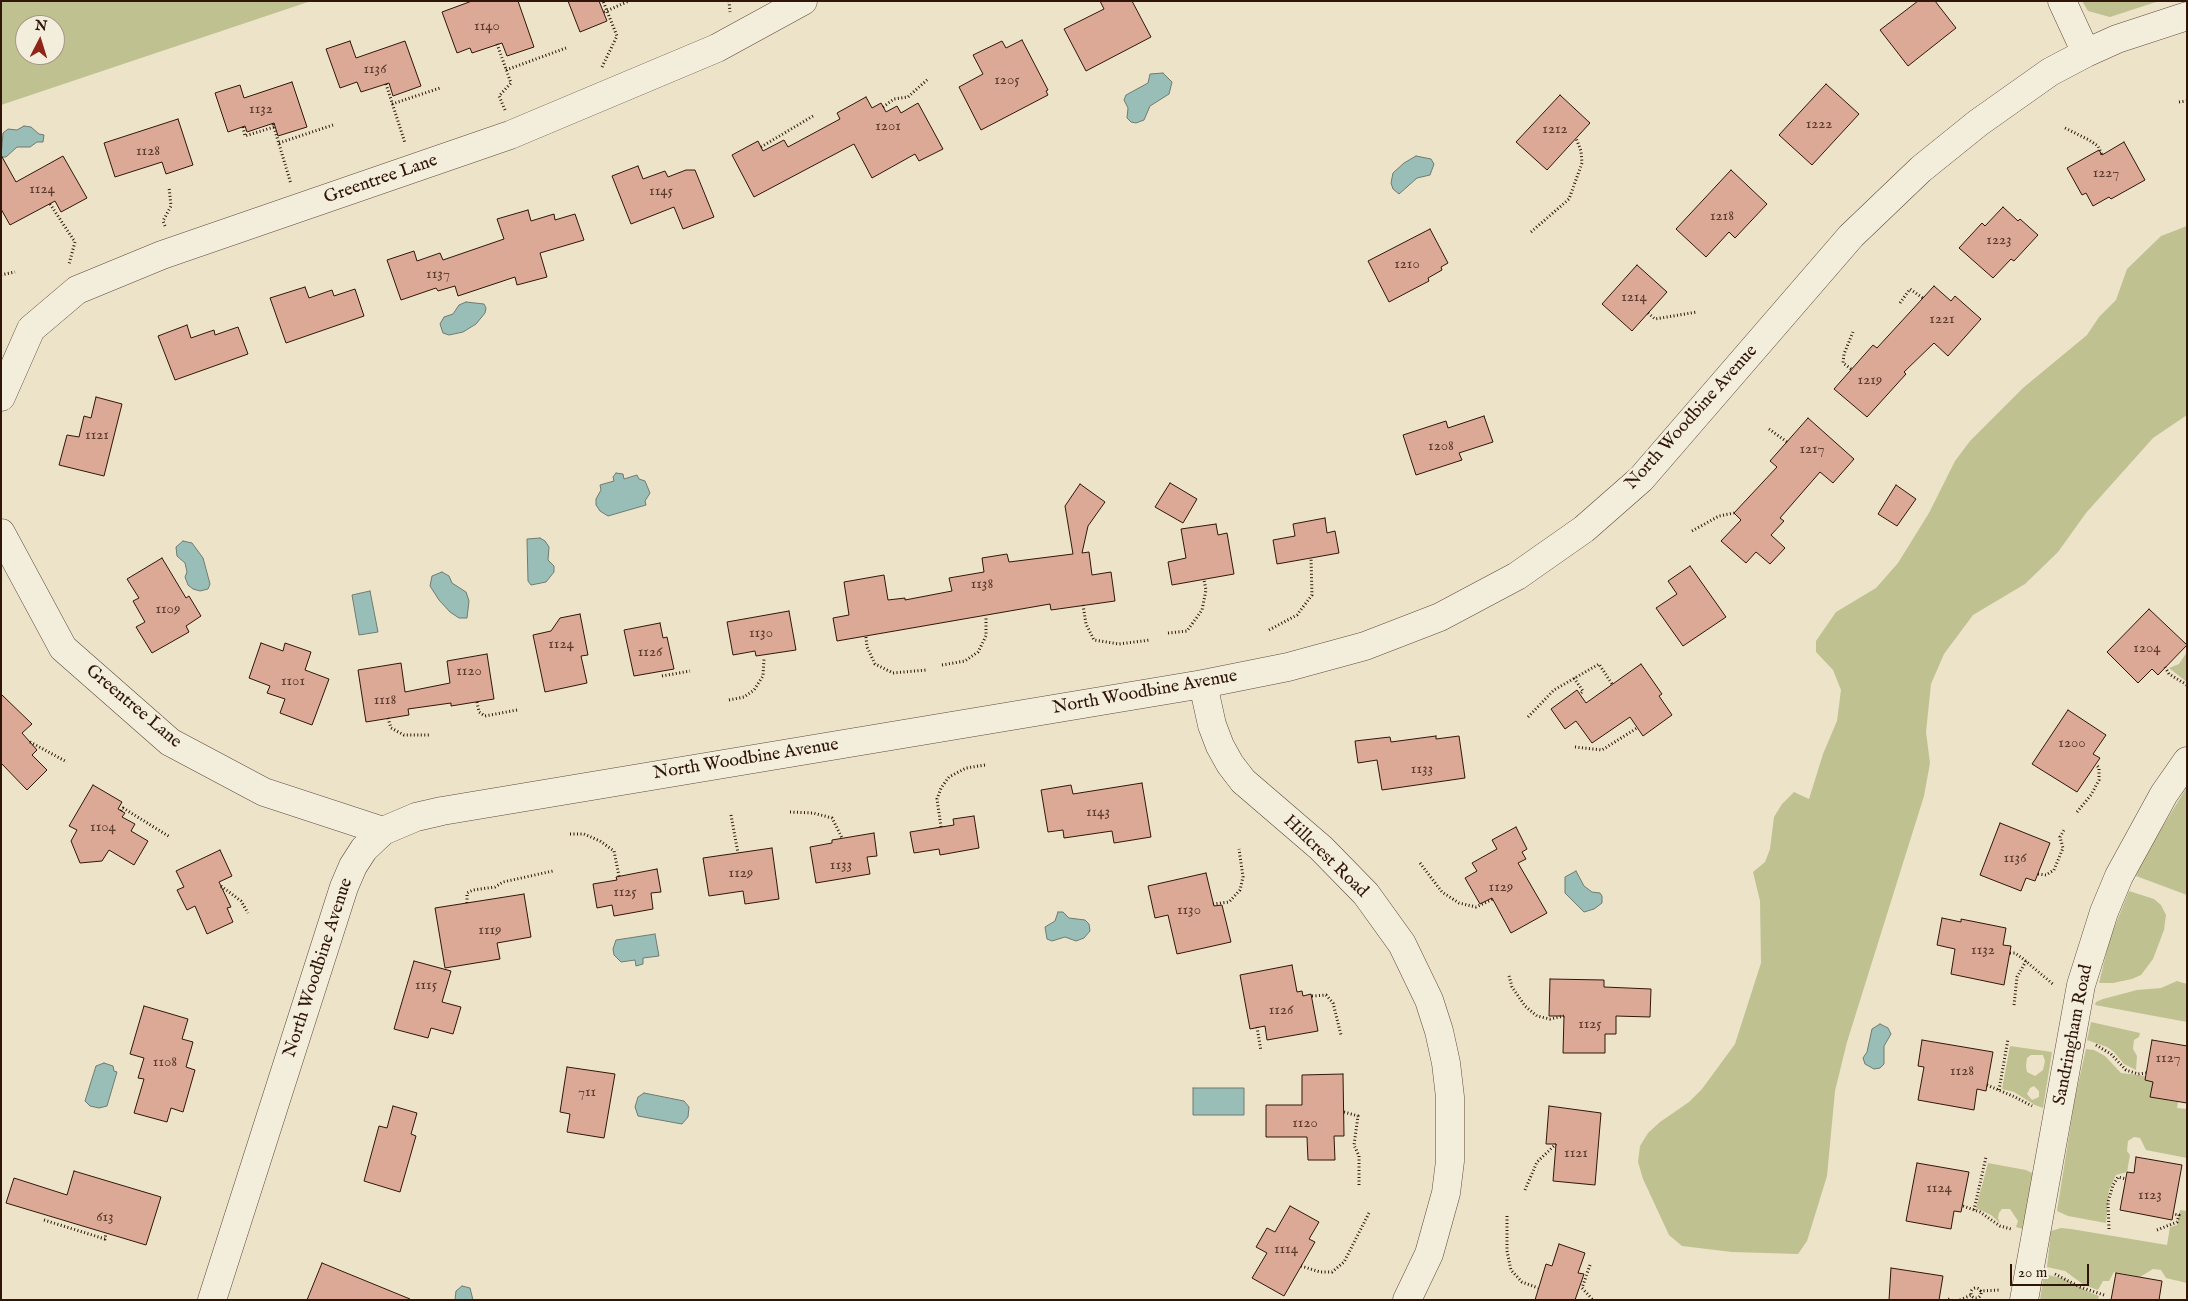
<!DOCTYPE html>
<style>
body{margin:0}
#map{position:relative;width:2188px;height:1301px;overflow:hidden;background:#ece3c9;font-family:"IM FELL English",serif}
canvas{display:block}
.frame{position:absolute;inset:0;border:2px solid #301609;pointer-events:none}
.north{position:absolute;left:15px;top:15px;width:50px;height:50px;box-sizing:border-box;background:#f3eddc;border:1px solid #a59788;border-radius:50%;rotate:5deg;font-size:14px;font-weight:700;line-height:20px;text-align:center;color:#301609}
.north::after{content:'';display:block;margin:auto;width:18px;height:22px;background:#8f2418;clip-path:polygon(50% 0,100% 100%,50% 72%,0 100%)}
.scale{position:absolute;left:2010px;top:1264px;width:79px;height:22px;box-sizing:border-box;border:2px solid #301609;border-top:0;padding-left:6px;font-size:15px;line-height:18px;white-space:nowrap;color:#301609;-webkit-text-stroke:4px #f3eddc;paint-order:stroke}
</style>
<div id="map">
<canvas width="2188" height="1301"></canvas>
<div class="frame"></div>
<div class="north">N</div>
<div class="scale">20 m</div>
</div>
<script>
const ctx = document.querySelector('canvas').getContext('2d');
ctx.lineJoin = 'round';
function paint(path, color) {
  ctx.fillStyle = color;
  ctx.fill(path, 'evenodd');
}
function toPath(rows) {
  const path = new Path2D();
  for (const r of rows) {
    if (r.length === 3) {
      path.moveTo(r[0] + r[2], r[1]);
      path.arc(r[0], r[1], r[2], 0, 2 * Math.PI);
      continue;
    }
    path.moveTo(r[0], r[1]);
    for (let i = 2; i < r.length; i += 2) path.lineTo(r[i], r[i + 1]);
  }
  return path;
}
function stroke(path, color, width, dash) {
  ctx.strokeStyle = color;
  ctx.lineWidth = width;
  ctx.lineCap = dash ? 'butt' : 'round';
  ctx.setLineDash(dash || []);
  ctx.stroke(path);
}
function write(font, color, halo, rows, align = 'center') {
  ctx.font = font + ' "IM FELL English",serif';
  ctx.lineWidth = 5;
  ctx.setLineDash([]);
  ctx.textBaseline = 'middle';
  ctx.strokeStyle = halo;
  ctx.fillStyle = color;
  for (const [text, x, y, turn = 0] of rows) {
    ctx.save();
    ctx.translate(x, y);
    ctx.rotate((+turn || 0) * Math.PI / 180);
    ctx.textAlign = isNaN(turn) ? turn : align;
    if (halo) ctx.strokeText(text, 0, 0);
    ctx.fillText(text, 0, 0);
    ctx.restore();
  }
}
const green = toPath([
 [1,1,311,1,1,105],
 [25,25,55,25,55,55,25,55],
 [2082,1,2159,1,2110,17,2088,11],
 [2187,226,2187,415,2153,438,2086,513,2058,552,2025,584,1973,615,1944,654,1931,684,1926,732,1930,763,1924,796,1847,1042,1835,1091,1827,1176,1807,1241,1798,1254,1732,1252,1682,1246,1669,1235,1643,1179,1638,1162,1640,1146,1648,1133,1660,1122,1689,1102,1702,1089,1735,1044,1761,963,1760,901,1753,872,1765,862,1770,849,1774,817,1782,804,1794,792,1809,799,1823,754,1837,721,1841,690,1833,670,1816,652,1816,641,1836,612,1876,588,1898,563,1929,513,1955,461,1970,441,2023,388,2087,335,2099,317,2116,300,2127,269,2161,236],
 [2187,652,2187,682,2169,668,2179,664],
 [2187,787,2187,895,2136,876,2142,860],
 [2129,891,2154,899,2161,905,2166,915,2164,930,2153,959,2141,975,2132,979,2113,983,2099,983,2110,938],
 [2177,981,2187,984,2187,1022,2095,1005,2096,1002,2103,999,2137,990,2161,988],
 [2091,1022,2140,1033,2139,1037,2134,1040,2133,1049,2137,1056,2136,1070,2124,1064,2114,1052,2107,1047,2087,1040],
 [2010,1046,2052,1052,2043,1108,2035,1105,2014,1092,2002,1089],
 [2031,1055,2043,1055,2045,1061,2043,1070,2035,1076,2027,1072,2026,1066,2027,1058],
 [2034,1086,2039,1091,2039,1097,2032,1100,2027,1094,2030,1088],
 [2086,1049,2094,1050,2105,1056,2121,1073,2146,1076,2145,1080,2153,1082,2151,1097,2178,1102,2177,1108,2187,1109,2187,1158,2146,1150,2140,1138,2134,1137,2128,1141,2127,1151,2130,1155,2127,1172,2116,1175,2109,1190,2106,1223,2068,1216,2057,1211,2075,1098],
 [1988,1163,2026,1170,2034,1174,2023,1229,2016,1227,2018,1221,2010,1209,2002,1209,1999,1213,1998,1218,2000,1223,1991,1215,1976,1208],
 [2180,1210,2187,1211,2187,1283,2166,1278,2161,1270,2153,1269,2140,1277,2114,1272,2109,1281,2103,1281,2098,1290,2084,1285,2065,1271,2047,1267,2051,1231,2061,1228,2071,1229,2167,1245,2170,1227,2177,1225],
 [2044,1274,2065,1279,2089,1292,2099,1296,2098,1300,2040,1300]
]);
const water = toPath([
 [1163,73,1172,82,1169,94,1150,106,1144,120,1136,123,1131,122,1127,118,1128,108,1124,100,1126,95,1148,83,1150,74,1163,73],
 [24,126,31,127,39,134,44,135,43,142,37,142,30,147,17,147,6,157,1,157,3,133,8,129,17,130,24,126],
 [1416,156,1431,159,1434,164,1430,175,1417,178,1399,194,1393,189,1391,183,1393,173,1404,163,1416,156],
 [466,302,484,304,486,308,485,313,476,324,463,332,449,335,443,333,440,324,444,317,453,314,459,305,466,302],
 [616,473,623,474,624,479,637,475,639,479,645,481,650,493,645,501,646,505,608,516,600,511,596,505,596,499,601,490,600,485,614,481,613,477,616,473],
 [540,538,545,541,549,547,548,560,554,566,554,572,546,582,531,585,528,581,527,539,540,538],
 [183,541,192,543,203,558,210,584,208,589,200,591,193,589,188,585,185,577,187,572,185,563,177,556,176,547,183,541],
 [442,572,449,576,452,583,466,592,469,601,467,618,459,618,450,612,439,600,430,586,432,576,442,572],
 [370,591,378,632,359,635,352,595,370,591],
 [1576,871,1584,886,1592,892,1600,893,1602,896,1602,903,1594,909,1584,912,1565,893,1565,877,1576,871],
 [1058,912,1063,912,1069,918,1085,920,1089,924,1090,931,1084,938,1076,941,1065,937,1052,941,1047,939,1045,927,1055,921,1058,912],
 [655,934,659,956,643,958,643,964,636,966,635,960,621,962,614,955,613,949,616,940,655,934],
 [1880,1024,1888,1028,1891,1034,1884,1046,1884,1064,1880,1068,1874,1069,1865,1064,1863,1058,1867,1052,1872,1029,1880,1024],
 [104,1063,113,1066,114,1071,117,1072,107,1106,99,1108,90,1106,85,1101,96,1066,104,1063],
 [1193,1088,1244,1088,1244,1115,1193,1115,1193,1088],
 [644,1093,684,1101,689,1107,688,1117,682,1124,638,1116,635,1107,638,1097,644,1093],
 [462,1286,470,1288,473,1300,455,1300,456,1291,462,1286]
]);
const building = toPath([
 [472,1,518,1,534,47,507,56,502,43,472,53,470,48,457,53,442,12,472,1],
 [568,1,599,1,607,21,580,32,568,1],
 [1100,1,1132,1,1151,37,1086,71,1064,29,1104,9,1100,1],
 [1918,1,1935,1,1956,28,1908,66,1880,30,1918,1],
 [1022,40,1048,90,1046,91,1048,95,981,130,959,87,983,74,973,55,1002,41,1006,48,1022,40],
 [350,41,356,58,405,41,421,86,393,96,389,83,361,92,357,82,340,88,326,49,350,41],
 [292,82,307,127,278,136,274,123,247,132,245,126,228,132,215,93,240,85,244,98,292,82],
 [1826,84,1859,114,1812,165,1779,135,1826,84],
 [1560,95,1590,123,1547,170,1516,142,1560,95],
 [866,97,872,108,881,103,886,112,897,106,901,113,918,103,943,149,919,161,915,154,872,178,854,144,754,197,732,155,758,141,763,151,784,140,788,147,840,119,837,113,866,97],
 [178,119,193,165,166,174,162,162,115,177,104,143,178,119],
 [2124,142,2145,180,2111,199,2109,197,2093,206,2086,193,2082,195,2067,168,2099,150,2102,155,2124,142],
 [1,155,16,182,63,156,87,198,61,212,55,201,10,225,1,209,1,155],
 [638,166,643,179,665,171,668,177,686,170,695,170,714,217,683,229,674,207,631,224,612,176,638,166],
 [1731,170,1767,204,1735,238,1729,232,1706,257,1676,229,1731,170],
 [2003,207,2018,221,2020,219,2038,235,2014,261,2011,259,1993,278,1959,248,1982,223,1985,226,2003,207],
 [528,210,531,221,554,214,555,220,575,214,584,240,540,253,547,277,517,285,515,277,458,296,455,286,438,291,436,288,401,300,387,260,414,251,417,261,440,253,443,260,504,239,497,219,528,210],
 [1430,229,1448,263,1441,267,1442,270,1428,278,1429,281,1389,302,1368,261,1430,229],
 [1637,265,1667,292,1632,331,1602,304,1637,265],
 [1934,286,1951,301,1955,296,1981,319,1948,356,1934,343,1904,372,1906,374,1867,417,1834,389,1873,345,1877,348,1934,286],
 [305,287,309,298,332,290,334,296,355,289,364,316,286,343,270,298,305,287],
 [187,325,191,338,214,330,215,335,238,327,248,354,175,380,158,336,187,325],
 [96,397,122,404,104,476,59,465,67,435,79,437,84,416,91,418,96,397],
 [1484,416,1493,442,1459,453,1462,460,1416,475,1403,435,1446,421,1448,428,1484,416],
 [1808,418,1854,459,1833,483,1820,472,1780,518,1784,521,1771,535,1785,548,1770,564,1756,552,1746,563,1721,541,1741,520,1734,513,1777,467,1770,461,1808,418],
 [1170,483,1197,499,1183,523,1155,507,1170,483],
 [1080,484,1105,502,1088,526,1082,553,1089,552,1092,575,1111,572,1115,601,1051,610,1050,604,837,641,833,618,849,615,844,582,884,575,888,600,905,598,905,600,952,591,949,578,984,572,982,558,1007,554,1009,562,1073,554,1065,506,1080,484],
 [1896,485,1916,499,1897,526,1878,514,1896,485],
 [1325,518,1327,533,1335,531,1339,553,1277,564,1273,540,1295,536,1293,524,1325,518],
 [1216,524,1218,535,1227,533,1234,574,1172,585,1168,562,1186,558,1181,529,1216,524],
 [162,558,186,598,189,596,201,616,186,626,189,632,152,653,136,627,145,622,133,601,139,598,127,579,162,558],
 [1690,566,1726,617,1683,646,1656,608,1677,594,1668,581,1690,566],
 [2149,609,2187,645,2158,675,2152,669,2138,683,2107,652,2149,609],
 [789,611,796,650,756,656,755,651,733,655,727,622,789,611],
 [580,614,588,655,581,656,587,683,545,692,533,635,551,631,560,618,580,614],
 [660,623,663,638,667,637,674,669,634,676,624,630,660,623],
 [261,643,283,651,285,643,311,652,305,670,329,679,312,725,280,713,285,699,267,693,270,686,249,678,261,643],
 [487,654,494,699,451,706,451,703,408,709,409,715,366,722,358,670,401,663,405,692,450,683,447,661,487,654],
 [1641,664,1662,694,1659,696,1672,715,1643,736,1630,717,1592,743,1576,721,1565,729,1551,709,1577,690,1586,703,1641,664],
 [1,694,32,724,22,733,37,750,32,755,47,770,27,790,1,763,1,694],
 [2068,710,2106,735,2093,754,2100,758,2077,792,2032,764,2068,710],
 [1436,736,1436,739,1459,736,1465,778,1382,790,1377,760,1358,763,1355,741,1390,737,1391,742,1436,736],
 [1142,783,1151,837,1114,843,1112,831,1064,838,1063,830,1048,832,1041,790,1071,785,1073,794,1142,783],
 [93,785,122,802,118,809,125,813,122,817,135,824,131,831,148,841,134,865,109,850,102,861,80,863,71,841,77,830,69,826,93,785],
 [974,816,979,848,940,855,939,849,914,853,910,832,954,825,953,819,974,816],
 [2000,823,2050,843,2035,881,2026,878,2021,891,1980,875,2000,823],
 [1516,827,1527,849,1522,852,1526,859,1518,863,1547,913,1511,933,1492,898,1480,904,1465,878,1477,871,1472,863,1497,849,1492,840,1516,827],
 [874,833,877,856,867,857,870,874,816,883,810,847,832,843,832,840,874,833],
 [772,848,779,899,745,904,743,891,709,896,703,858,772,848],
 [220,850,232,876,219,882,231,907,227,908,233,922,207,934,195,906,187,910,177,890,184,887,176,871,220,850],
 [657,869,661,892,651,893,653,909,614,916,612,905,597,908,593,884,617,880,616,877,657,869],
 [1206,873,1214,906,1222,905,1231,942,1177,954,1168,915,1155,918,1148,886,1206,873],
 [524,894,531,937,497,943,500,959,445,968,435,908,524,894],
 [1942,918,1961,922,1961,919,2006,928,2003,945,2011,946,2004,985,1951,974,1955,949,1937,945,1942,918],
 [414,961,451,971,442,1002,461,1007,453,1034,431,1028,428,1038,394,1029,414,961],
 [1292,965,1297,992,1302,991,1303,996,1311,994,1318,1031,1267,1040,1265,1026,1250,1029,1240,975,1292,965],
 [1550,979,1604,980,1604,987,1651,989,1650,1017,1616,1016,1616,1034,1605,1034,1605,1053,1563,1053,1564,1016,1549,1016,1550,979],
 [144,1006,188,1019,182,1039,193,1042,186,1067,195,1070,183,1112,171,1108,167,1122,134,1113,144,1079,138,1078,144,1058,130,1054,144,1006],
 [1922,1040,1993,1052,1986,1091,1977,1089,1974,1110,1918,1100,1924,1067,1918,1066,1922,1040],
 [2152,1040,2187,1046,2187,1103,2150,1097,2153,1082,2145,1080,2152,1040],
 [567,1067,615,1074,604,1138,567,1132,570,1114,560,1112,567,1067],
 [1343,1074,1344,1136,1334,1136,1335,1160,1308,1160,1307,1137,1266,1137,1266,1105,1302,1105,1302,1075,1343,1074],
 [393,1106,417,1113,411,1134,416,1136,400,1192,364,1181,379,1126,387,1128,393,1106],
 [1549,1106,1601,1113,1595,1185,1553,1181,1556,1144,1546,1144,1549,1106],
 [2136,1157,2182,1165,2172,1220,2120,1210,2127,1172,2134,1173,2136,1157],
 [1917,1163,1969,1172,1961,1212,1954,1211,1951,1229,1906,1221,1917,1163],
 [74,1171,161,1197,146,1245,6,1203,14,1178,67,1195,74,1171],
 [1290,1206,1319,1222,1309,1239,1315,1242,1284,1296,1252,1278,1267,1253,1256,1247,1267,1228,1275,1232,1290,1206],
 [1559,1244,1585,1253,1578,1273,1584,1274,1575,1300,1535,1300,1546,1264,1552,1266,1559,1244],
 [322,1263,410,1299,410,1300,307,1300,322,1263],
 [1891,1268,1943,1276,1939,1300,1889,1300,1891,1268],
 [2116,1273,2162,1281,2159,1300,2111,1300,2116,1273]
]);
const path = toPath([
 [729,1,730,12],
 [604,12,629,1],
 [497,44,511,83,499,96,505,110],
 [602,67,617,36,603,1],
 [506,70,566,48],
 [386,84,405,143],
 [2179,102,2187,101],
 [392,104,440,88],
 [883,107,894,99,908,97,928,79],
 [273,124,291,184],
 [243,127,245,136,274,127],
 [2065,128,2089,140,2098,146,2102,155],
 [279,143,333,125],
 [761,147,813,116],
 [50,204,75,242,69,264],
 [165,226,163,221,171,206,169,187],
 [1531,232,1569,199,1582,163,1581,151,1576,138],
 [1,275,15,272],
 [1900,303,1910,289,1923,298],
 [1648,313,1655,319,1697,312],
 [1851,369,1843,363,1844,354,1853,332],
 [1769,429,1787,442],
 [1692,531,1719,516,1734,513],
 [1083,605,1086,624,1094,640,1119,644,1150,640],
 [1269,630,1297,615,1312,595,1311,558],
 [1168,633,1187,631,1202,610,1206,590,1204,580],
 [866,637,867,647,875,664,893,673,926,670],
 [942,665,965,661,978,652,986,636,986,616],
 [2165,667,2169,674,2187,685],
 [662,676,690,671],
 [1574,678,1583,691,1580,694],
 [729,700,744,697,754,690,763,676,764,659],
 [477,702,479,712,485,716,517,710],
 [1528,717,1554,690,1599,664,1612,684],
 [388,718,391,728,404,735,429,735],
 [30,742,67,762],
 [1575,747,1602,750,1637,728],
 [121,811,123,808,170,837],
 [790,812,813,813,832,818,842,838],
 [2077,812,2091,795,2099,780,2099,768,2096,764],
 [731,815,738,853],
 [941,827,937,799,941,788,949,777,966,768,985,765],
 [570,834,584,834,600,841,614,851,619,876],
 [1420,863,1442,892,1459,903,1476,907,1493,899],
 [2038,874,2046,875,2054,870,2063,848,2060,837,2064,830],
 [221,886,241,901,248,913],
 [467,903,467,893,473,890,495,887,503,882,553,871],
 [1213,904,1229,902,1240,890,1243,877,1239,849],
 [2010,953,2015,953,2022,958,2054,985],
 [1509,976,1512,987,1525,1006,1537,1016,1550,1019,1564,1016],
 [1312,996,1326,995,1333,1003,1341,1035],
 [2014,1005,2017,977,2026,961],
 [1257,1027,1261,1051],
 [2096,1045,2111,1054,2126,1070,2138,1074,2146,1073],
 [1987,1085,2015,1097,2032,1106],
 [1999,1090,2008,1039],
 [1344,1112,1358,1116,1354,1145,1359,1156,1359,1187],
 [1525,1190,1537,1162,1556,1144],
 [1963,1206,1980,1212,2000,1226,2011,1229],
 [1974,1210,1986,1157],
 [1507,1216,1507,1251,1511,1270,1522,1282,1538,1288],
 [44,1220,105,1239,106,1233],
 [2109,1229,2108,1202,2113,1185,2118,1177,2126,1179],
 [2157,1230,2177,1222,2179,1215,2173,1214],
 [1590,1265,1582,1288,1593,1300],
 [1301,1266,1320,1272,1332,1272,1344,1262,1369,1213],
 [2055,1274,2080,1287,2104,1295],
 [1976,1293,5],
 [1980,1291,2000,1290],
 [1948,1299,1951,1300],
 [1960,1300,1971,1295]
]);
const minor = toPath([
 [2062,1,2086,53],
 [1,397,31,329,77,290,162,255,510,135,717,48,803,1],
 [1,533,63,648,170,742,264,792,383,831],
 [1203,684,1212,725,1220,746,1230,764,1243,781,1321,848,1366,894,1402,944,1429,1000,1439,1031,1446,1063,1450,1097,1450,1161,1446,1193,1429,1254,1407,1300],
 [212,1300,344,887,353,866,364,849,383,831,416,817,442,811,1203,684,1288,667,1365,646,1440,617,1517,576,1584,529,1641,479,1851,236,1921,169,1978,123,2050,72,2086,53,2117,39,2187,16],
 [2024,1300,2081,985,2104,912,2119,876,2164,794,2187,761]
]);
const numberNames = [
 ["1140",487,27],
 ["1136",375,70],
 ["1205",1007,81],
 ["1132",261,110],
 ["1222",1819,125],
 ["1201",888,127],
 ["1212",1555,130],
 ["1128",148,152],
 ["1227",2106,174],
 ["1124",42,190],
 ["1145",661,192],
 ["1218",1722,217],
 ["1223",1999,241],
 ["1210",1407,265],
 ["1137",438,275],
 ["1214",1634,298],
 ["1221",1942,320],
 ["1219",1870,381],
 ["1121",97,436],
 ["1208",1441,447],
 ["1217",1812,450],
 ["1138",982,585],
 ["1109",168,610],
 ["1130",761,634],
 ["1124",561,645],
 ["1204",2147,649],
 ["1126",650,653],
 ["1120",469,672],
 ["1101",293,682],
 ["1118",385,701],
 ["1200",2072,744],
 ["1133",1422,770],
 ["1143",1098,813],
 ["1104",103,828],
 ["1136",2015,859],
 ["1133",841,866],
 ["1129",741,874],
 ["1129",1501,888],
 ["1125",625,893],
 ["1130",1189,911],
 ["1119",490,931],
 ["1132",1983,951],
 ["1115",426,986],
 ["1126",1281,1011],
 ["1125",1590,1025],
 ["1127",2168,1059],
 ["1108",165,1063],
 ["1128",1962,1072],
 ["711",587,1093],
 ["1120",1305,1124],
 ["1121",1576,1154],
 ["1124",1939,1189],
 ["1123",2150,1196],
 ["613",105,1218],
 ["1114",1286,1250]
];
const streetNames = [
 ["Greentree Lane",381,180,-19],
 ["North Woodbine Avenue",1692,418,-48],
 ["North Woodbine Avenue",1145,693,-10],
 ["Greentree Lane",133,707,40],
 ["North Woodbine Avenue",746,760,-9],
 ["Hillcrest Road",1325,857,44],
 ["North Woodbine Avenue",319,968,-72],
 ["Sandringham Road",2074,1035,-79]
];
paint(green, '#c0c191');
paint(water, '#99beb7');
stroke(water, '#6f7b71', 1);
paint(building, '#dca997');
stroke(building, '#301609', 1);
stroke(minor, '#5f4939', 29);
stroke(path, '#301609', 3, [1, 2.5]);
stroke(minor, '#f3eddc', 28);
write('15px', '#5b3b2c', null, numberNames);
write('18px', '#301609', '#f3eddc', streetNames);
</script>
